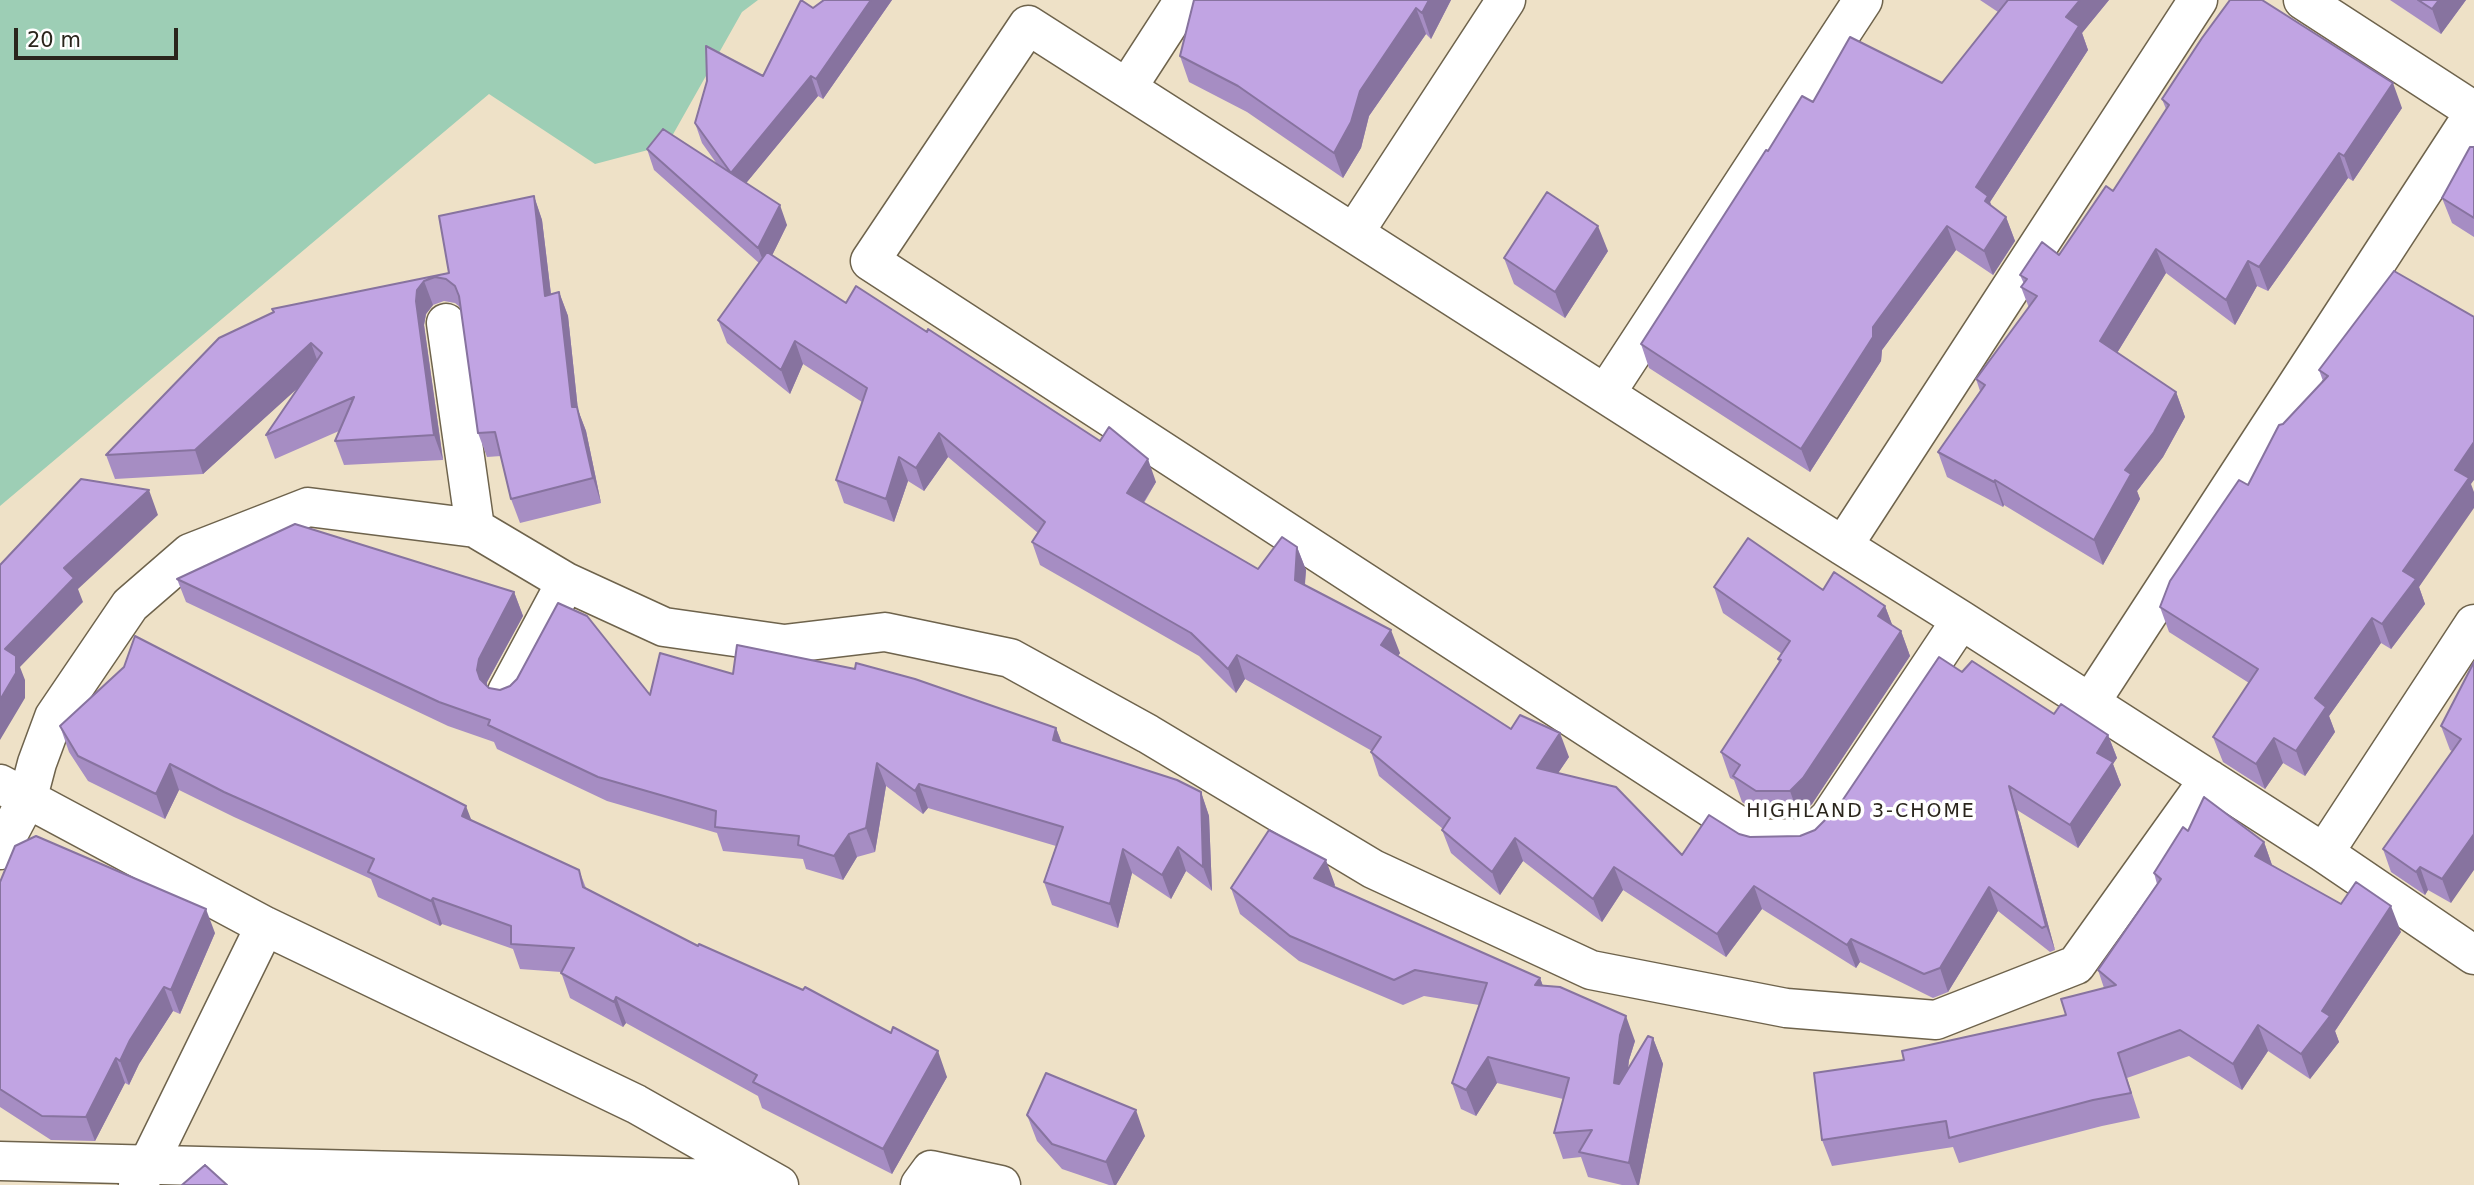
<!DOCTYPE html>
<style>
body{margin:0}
#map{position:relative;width:2474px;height:1185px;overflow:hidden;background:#eee1c7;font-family:"DejaVu Sans",sans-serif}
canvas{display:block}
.scale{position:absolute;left:14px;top:28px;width:164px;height:32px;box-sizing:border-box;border:4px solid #2a251c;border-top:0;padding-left:9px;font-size:21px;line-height:24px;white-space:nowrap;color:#2a251c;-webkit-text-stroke:5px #fff;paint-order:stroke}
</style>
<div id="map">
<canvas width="2474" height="1185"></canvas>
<div class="scale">20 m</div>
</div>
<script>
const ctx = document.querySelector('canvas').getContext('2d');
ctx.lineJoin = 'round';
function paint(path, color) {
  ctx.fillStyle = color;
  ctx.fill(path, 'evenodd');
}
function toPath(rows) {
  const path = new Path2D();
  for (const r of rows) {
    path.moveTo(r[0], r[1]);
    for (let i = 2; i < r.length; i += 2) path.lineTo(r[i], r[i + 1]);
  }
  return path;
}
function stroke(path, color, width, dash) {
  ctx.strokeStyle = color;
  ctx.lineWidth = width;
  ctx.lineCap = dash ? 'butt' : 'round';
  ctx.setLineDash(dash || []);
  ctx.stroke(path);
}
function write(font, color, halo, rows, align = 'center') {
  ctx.font = font + ' "DejaVu Sans",sans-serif';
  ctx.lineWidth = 7;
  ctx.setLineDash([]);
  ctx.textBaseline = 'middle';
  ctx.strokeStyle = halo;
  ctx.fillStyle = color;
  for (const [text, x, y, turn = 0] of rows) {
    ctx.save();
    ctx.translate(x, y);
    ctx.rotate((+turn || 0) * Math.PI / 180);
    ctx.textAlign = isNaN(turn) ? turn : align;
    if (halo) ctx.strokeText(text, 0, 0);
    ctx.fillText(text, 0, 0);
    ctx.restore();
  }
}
const green = toPath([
 [0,0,758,0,742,12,667,145,595,164,489,94,0,506]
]);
const minor = toPath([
 [2303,0,2474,111],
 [1127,88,1184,0],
 [1354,233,1506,0],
 [446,323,475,528],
 [1606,393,1863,0],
 [1843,546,2198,0],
 [1961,620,1829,818,1808,838,1759,839,870,261,1028,25,1843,546,1961,620,2324,853,2474,955],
 [507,692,566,582],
 [2090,703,2474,113],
 [0,784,265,926,636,1104,779,1185],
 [0,850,28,797,37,763,54,717,130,605,190,553,308,507,475,528,566,582,664,627,784,644,885,632,1010,658,1148,734,1373,869,1591,970,1786,1008,1936,1020,2076,965,2209,779],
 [2324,853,2474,624],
 [0,1161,764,1180],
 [138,1185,265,926],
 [920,1185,931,1170,1001,1185]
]);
const wall = toPath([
 [824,0,892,0,823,99,818,96,746,183,787,225,772,255,846,303,1156,482,1144,503,1258,569,1297,547,1306,570,1305,585,1400,653,1398,656,1511,729,1569,757,1558,773,1682,855,1739,834,1750,837,1800,836,1815,830,1838,807,1962,672,2054,714,2108,735,2117,758,2113,764,2121,785,2078,848,2017,810,2055,950,2050,952,1998,911,1948,992,1933,998,1860,962,1856,968,1762,909,1726,957,1623,890,1602,922,1523,861,1500,895,1451,853,1442,830,1443,829,1379,776,1371,752,1372,751,1245,679,1236,693,1199,656,1040,565,1032,542,1038,533,948,457,924,491,908,481,894,522,844,503,836,480,862,402,803,364,790,394,727,343,718,320,759,263,654,170,647,149,717,164,702,143,695,123,763,76,813,8],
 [1194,0,1451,0,1431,39,1426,34,1369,116,1361,148,1343,178,1247,112,1189,82,1180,56],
 [1980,0,2109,0,2082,33,2088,50,1990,202,1992,207,2006,217,2015,241,1993,275,1956,250,1882,350,1881,361,1810,472,1649,368,1641,344,1768,151,1813,102,1942,83,1998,12],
 [2390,0,2466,0,2441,34],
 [2162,99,2402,108,2353,181,2348,178,2268,291,2257,286,2235,325,2166,273,2117,353,2176,392,2185,417,2163,457,2137,491,2140,499,2103,565,2004,505,2003,507,1947,477,1938,452,1980,391,1976,379,2029,308,2021,287,2024,284,2020,275,2059,255,2113,191,2166,109],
 [2474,147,2474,237,2452,223,2442,198],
 [534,196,542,220,551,294,559,292,568,316,578,410,586,431,601,503,520,523,511,499,501,456,487,457,478,433,461,308,455,303,444,301,433,305,426,314,424,325,443,460,344,465,335,441,339,431,275,459,266,435,300,385,203,474,115,479,106,455,273,312,272,309,449,273],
 [1608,251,1565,318,1514,284,1504,258],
 [2394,271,2471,484,2419,587,2425,604,2391,649,2381,643,2329,716,2335,732,2305,776,2283,763,2265,789,2223,762,2213,737,2249,683,2169,632,2160,607,2248,485,2283,424,2323,381,2319,370],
 [177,579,514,592,523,616,487,682,487,686,489,688,500,690,650,695,733,674,1056,728,1062,743,1201,792,1209,816,1212,891,1186,871,1171,899,1132,873,1118,928,1052,905,1044,882,1056,846,928,808,923,814,886,786,875,852,857,857,843,880,806,869,803,859,723,851,717,833,607,801,497,749,494,742,448,726,186,602],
 [1714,587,1823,590,1885,606,1892,625,1901,631,1910,656,1812,804,1799,816,1765,817,1742,802,1734,780,1730,778,1721,752,1779,662,1778,659,1782,654,1723,613],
 [2474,662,2451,903,2428,890,2425,895,2391,872,2383,849,2452,751,2450,750,2441,726],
 [60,726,472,821,579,870,586,888,947,1077,892,1174,762,1108,758,1096,626,1023,623,1027,570,998,561,972,520,969,513,949,442,924,440,926,378,897,371,879,234,817,179,790,165,819,88,781,69,752],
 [2188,831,2264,842,2272,865,2341,904,2401,932,2335,1031,2339,1042,2310,1079,2268,1051,2242,1090,2189,1056,2127,1078,2140,1118,2102,1126,1959,1163,1953,1147,1832,1166,1822,1140,1904,1060,2066,1015,2104,988,2098,970,2157,884,2154,873],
 [0,882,215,933,180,1014,173,1011,139,1064,129,1085,125,1083,95,1141,51,1140,0,1107],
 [1335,885,1334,887,1540,978,1543,986,1635,1041,1629,1060,1628,1070,1653,1038,1663,1064,1639,1185,1622,1185,1588,1177,1581,1157,1563,1159,1554,1133,1563,1099,1497,1083,1476,1116,1461,1109,1452,1083,1479,1005,1424,996,1403,1005,1299,961,1240,914,1231,888],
 [1027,1115,1145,1136,1116,1185,1109,1185,1062,1169,1037,1141]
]);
const shadedWall = toPath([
 [871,0,892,0,823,99,816,79],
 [1429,0,1451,0,1431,39,1422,13],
 [2080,0,2109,0,2082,33,2088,50,1990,202,1997,220,1976,187,2066,17],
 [2439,0,2466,0,2441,34,2432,9],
 [1416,8,1426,34,1369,116,1361,148,1343,178,1334,153,1360,91],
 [811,76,818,96,738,193,731,173],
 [2393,83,2402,108,2353,181,2344,156],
 [2339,153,2348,178,2268,291,2259,267],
 [534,196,542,220,554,320,545,296],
 [780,205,787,225,766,268,758,248],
 [2006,217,2015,241,1993,275,1984,251],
 [1598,226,1608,251,1565,318,1555,292],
 [1947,226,1956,250,1882,350,1881,361,1810,472,1801,449,1873,327],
 [2156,249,2166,273,2109,366,2100,341],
 [2248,261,2257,286,2235,325,2226,300],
 [424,281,433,305,426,314,424,325,443,460,434,435,416,301,417,290],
 [559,292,568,316,578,410,586,431,601,503,593,478,572,407],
 [795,341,803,364,790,394,781,370],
 [311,343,320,368,203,474,195,450],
 [2176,392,2185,417,2163,457,2137,491,2140,499,2103,565,2094,540,2125,470],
 [939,433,948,457,924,491,916,468],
 [2474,442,2474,480,2471,484,2474,492,2474,508,2419,587,2425,604,2391,649,2382,624,2403,571,2455,470],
 [899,457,908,481,894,522,886,499],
 [1148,459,1156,482,1135,516,1127,493],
 [1995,480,2004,505,2003,507,1994,482],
 [149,490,158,515,78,589,83,602,20,667,25,680,25,698,0,740,0,700,5,649,64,568],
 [1297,547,1306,570,1303,603,1295,580],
 [514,592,523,616,487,682,485,693,488,703,477,670,479,659],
 [1885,606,1895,632,1878,616],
 [2372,618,2381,643,2329,716,2335,732,2305,776,2296,751,2315,698],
 [1391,630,1400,653,1390,668,1381,645],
 [1901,631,1910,656,1812,804,1799,816,1790,791],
 [1237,655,1245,679,1236,693,1228,669],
 [1056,728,1065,752,1053,740],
 [1560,733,1569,757,1546,791,1537,768],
 [2108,735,2117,758,2113,764,2121,785,2078,848,2070,825,2097,753],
 [2274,738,2283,763,2265,789,2256,764],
 [877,763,886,786,875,852,866,828],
 [170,764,179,790,165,819,156,794],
 [919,784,928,808,923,814,915,791],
 [2009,786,2017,810,2055,950,2046,926],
 [1201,792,1209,816,1212,891,1203,867],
 [466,806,476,832,462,816],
 [849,834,857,857,843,880,834,856],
 [2474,834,2474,870,2451,903,2442,879],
 [1515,838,1523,861,1500,895,1492,872],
 [2264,842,2273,868,2255,856],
 [1178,847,1186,871,1171,899,1162,875],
 [1123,849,1132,873,1118,928,1110,904],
 [1326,860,1335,885,1324,904,1314,878],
 [1614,867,1623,890,1602,922,1593,899],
 [2420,867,2428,890,2425,895,2416,872],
 [1754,886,1762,909,1726,957,1717,934],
 [1989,887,1998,911,1948,992,1940,968],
 [433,898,442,924,440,926,431,901],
 [2391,906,2401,932,2335,1031,2339,1042,2310,1079,2301,1054,2322,1011],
 [206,909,215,933,180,1014,171,990],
 [1851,939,1860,962,1856,968,1847,945],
 [1540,978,1549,1003,1535,985],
 [164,987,173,1011,139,1064,129,1085,120,1061,130,1040],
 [616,997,626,1023,623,1027,614,1002],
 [1626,1016,1635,1041,1629,1060,1623,1109,1614,1083,1620,1035],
 [2258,1025,2268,1051,2242,1090,2233,1064],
 [1653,1038,1663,1064,1639,1185,1637,1185,1629,1163],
 [938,1051,947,1077,892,1174,883,1149],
 [1488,1057,1497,1083,1476,1116,1466,1090],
 [116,1058,125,1083,95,1141,86,1117],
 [1136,1110,1145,1136,1116,1185,1114,1185,1106,1162]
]);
const building = toPath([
 [801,0,813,8,824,0,871,0,816,79,811,76,731,173,695,123,707,81,706,46,763,76,801,0],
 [1194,0,1429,0,1422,13,1416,8,1360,91,1351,122,1334,153,1238,86,1180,56,1194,0],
 [2008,0,2080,0,2066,17,2079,26,1976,187,1988,196,1985,201,2006,217,1984,251,1947,226,1873,327,1873,337,1801,449,1641,344,1766,150,1768,151,1802,96,1813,102,1850,37,1942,83,2008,0],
 [2230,0,2262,0,2393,83,2344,156,2339,153,2259,267,2248,261,2226,300,2156,249,2100,341,2176,392,2154,432,2125,470,2131,474,2094,540,1995,480,1994,482,1938,452,1985,385,1976,379,2037,296,2021,287,2027,279,2020,275,2042,242,2059,255,2106,186,2113,191,2169,105,2162,99,2202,38,2230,0],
 [2418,0,2439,0,2432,9,2418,0],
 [663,129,780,205,758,248,647,149,663,129],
 [2470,147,2474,147,2474,218,2442,198,2470,147],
 [1547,192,1598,226,1555,292,1504,258,1547,192],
 [534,196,545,296,559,292,572,407,577,407,593,478,511,499,495,432,478,433,459,296,455,286,446,279,435,277,424,281,417,290,416,301,434,435,335,441,354,397,266,435,322,353,311,343,195,450,106,455,219,338,274,312,272,309,449,273,439,216,534,196],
 [767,252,846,303,856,286,927,332,928,329,1100,441,1109,427,1148,459,1127,493,1258,569,1282,537,1297,547,1295,580,1391,630,1381,645,1511,729,1520,715,1560,733,1537,768,1616,787,1682,855,1709,815,1739,834,1750,837,1800,836,1815,830,1838,807,1939,657,1962,672,1972,661,2054,714,2061,704,2108,735,2097,753,2113,762,2070,825,2009,786,2046,926,2042,928,1989,887,1940,968,1924,974,1851,939,1847,945,1754,886,1717,934,1614,867,1593,899,1515,838,1492,872,1442,830,1450,818,1371,752,1381,737,1237,655,1228,669,1191,633,1032,542,1045,522,939,433,916,468,899,457,886,499,836,480,867,388,795,341,781,370,718,320,767,252],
 [2394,271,2474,317,2474,442,2455,470,2469,478,2403,571,2416,579,2382,624,2372,618,2315,698,2326,707,2296,751,2274,738,2256,764,2213,737,2258,669,2160,607,2170,581,2239,480,2248,485,2279,425,2283,424,2328,376,2319,370,2394,271],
 [81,479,149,490,64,568,74,578,5,649,16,656,16,673,0,700,0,565,81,479],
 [295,524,514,592,479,659,477,670,480,679,489,688,500,690,510,686,517,679,558,603,587,616,650,695,660,653,733,674,737,645,855,669,856,663,915,679,1056,728,1053,740,1177,780,1201,792,1203,867,1178,847,1162,875,1123,849,1110,904,1044,882,1063,827,919,784,915,791,877,763,866,828,849,834,834,856,798,845,799,836,715,827,716,811,598,777,488,725,490,720,439,702,177,579,295,524],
 [1748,538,1823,590,1834,572,1885,606,1878,616,1901,631,1803,778,1790,791,1756,791,1733,776,1740,765,1721,752,1781,660,1778,659,1790,641,1714,587,1748,538],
 [135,636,466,806,462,816,579,870,583,887,698,946,699,944,803,990,805,987,891,1033,893,1027,938,1051,883,1149,753,1082,757,1075,616,997,614,1002,561,973,574,948,511,944,511,926,433,898,431,901,368,872,374,859,224,792,170,764,156,794,78,756,60,726,124,667,135,636],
 [2474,662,2474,834,2442,879,2420,867,2416,872,2383,849,2461,739,2441,726,2474,662],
 [2204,797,2264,842,2255,856,2341,904,2356,882,2391,906,2322,1011,2330,1016,2301,1054,2258,1025,2233,1064,2180,1030,2118,1053,2131,1093,2093,1100,1949,1138,1946,1121,1822,1140,1814,1073,1904,1060,1902,1051,2066,1015,2061,999,2116,985,2098,970,2161,879,2154,873,2183,827,2188,831,2204,797],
 [1269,830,1326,860,1314,878,1540,978,1535,985,1560,987,1626,1016,1620,1035,1614,1083,1619,1084,1648,1036,1653,1038,1629,1163,1579,1152,1592,1130,1554,1133,1569,1078,1488,1057,1466,1090,1452,1083,1487,983,1415,970,1394,980,1290,936,1231,888,1269,830],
 [36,836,206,909,171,990,164,987,130,1040,120,1061,116,1058,86,1117,42,1116,0,1089,0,882,15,846,36,836],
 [1046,1073,1136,1110,1106,1162,1052,1144,1027,1115,1046,1073],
 [205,1165,227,1185,182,1185,205,1165]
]);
const neighbourhoodNames = [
 ["HIGHLAND 3-CHOME",1861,812]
];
paint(green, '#9dceb5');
stroke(minor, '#6e634c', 41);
stroke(minor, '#fff', 38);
paint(wall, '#a68dc3');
paint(shadedWall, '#87739f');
paint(building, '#c1a4e3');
stroke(building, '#87739f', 2);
ctx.letterSpacing = '2px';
write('19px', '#2a251c', '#fff', neighbourhoodNames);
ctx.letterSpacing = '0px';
</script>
